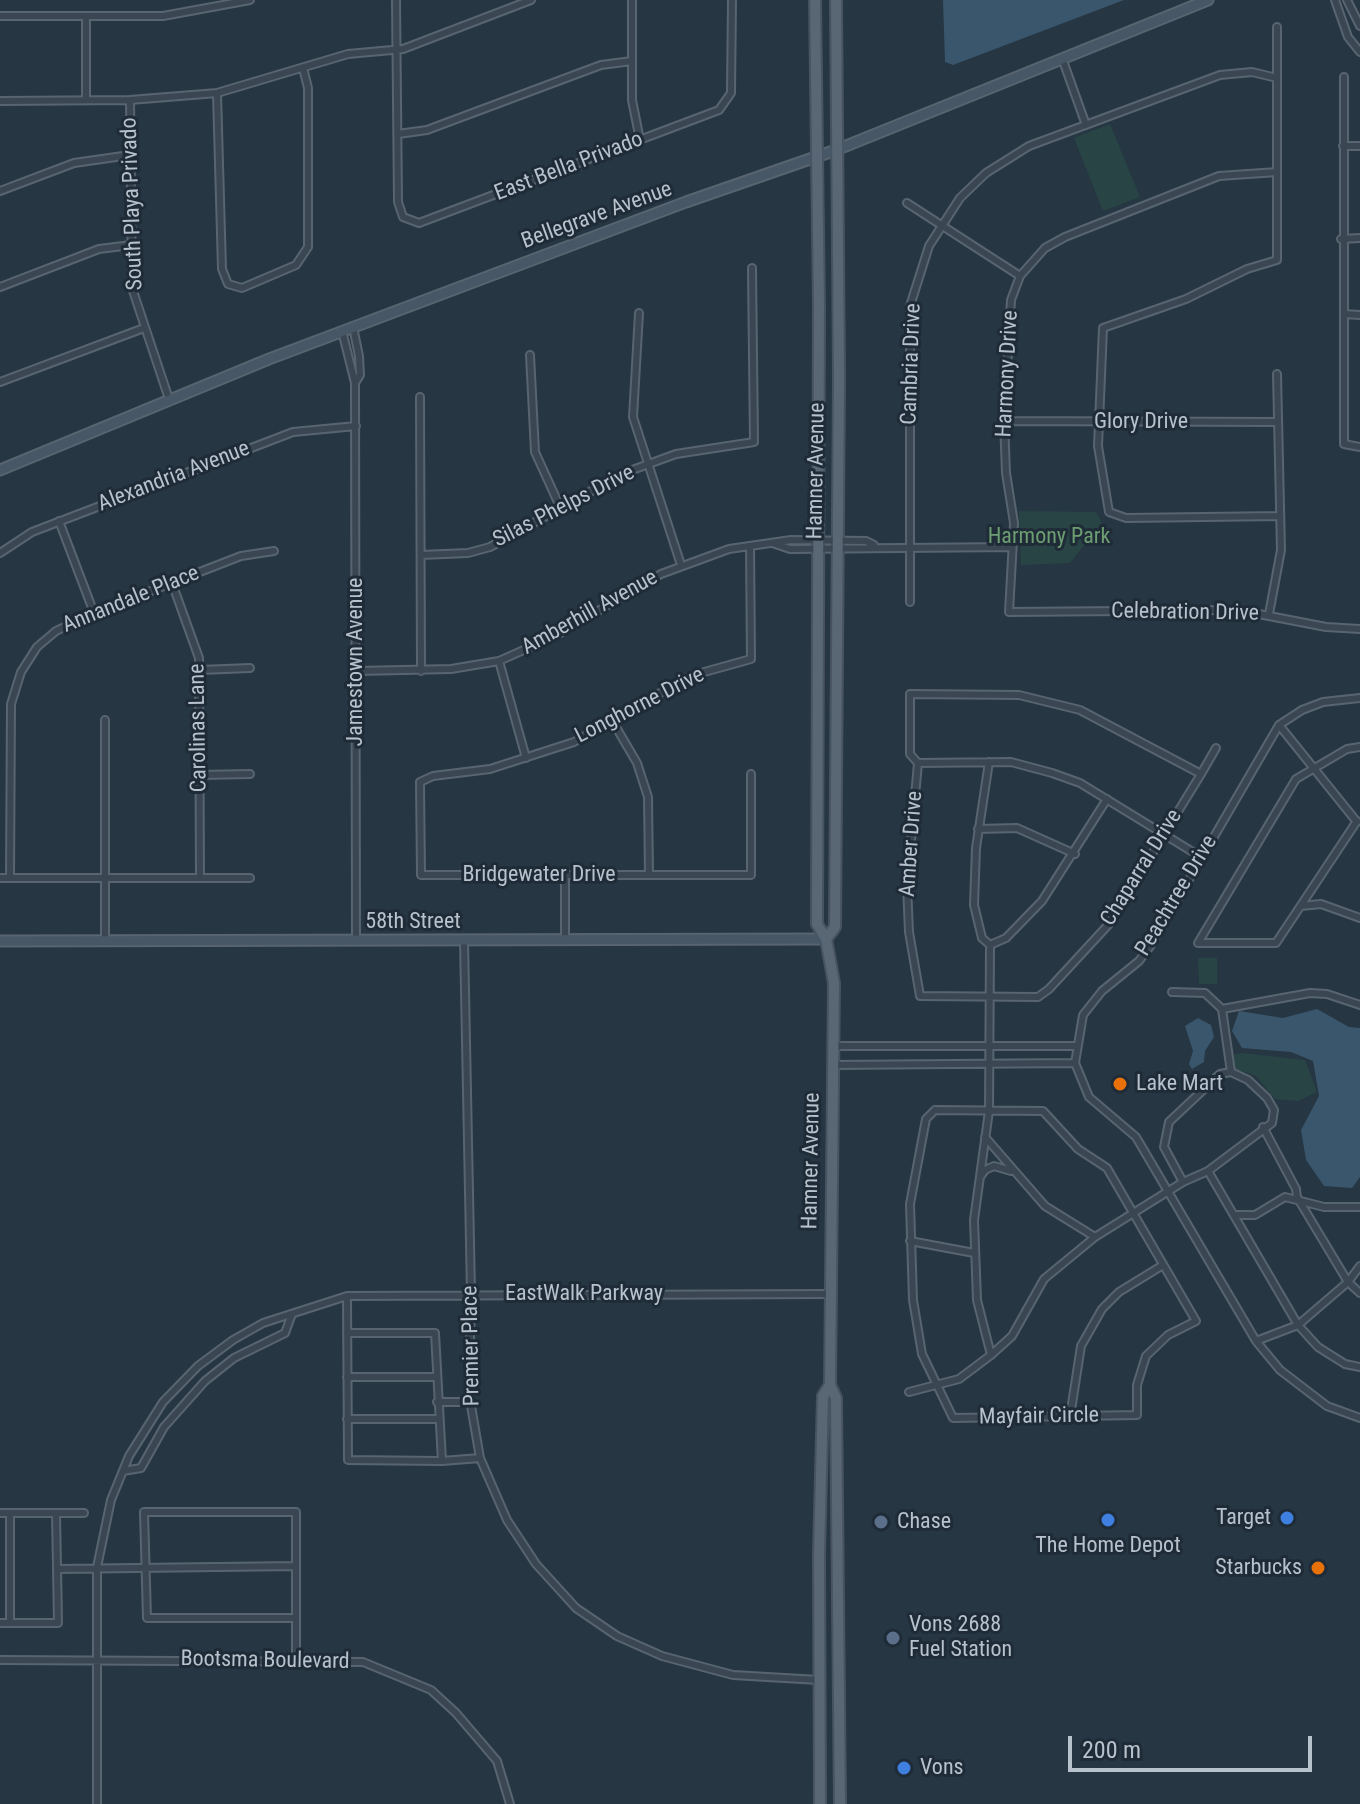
<!DOCTYPE html>
<style>
body{margin:0}
#map{position:relative;width:1360px;height:1804px;overflow:hidden;background:#263643;font-family:"Roboto Condensed",sans-serif}
canvas{display:block}
.scale{position:absolute;left:1068px;top:1736px;width:244px;height:36px;box-sizing:border-box;border:4px solid #b7c2cc;border-top:0;padding-left:10px;font-size:24px;line-height:28px;white-space:nowrap;color:#b7c2cc;-webkit-text-stroke:6px #1f2c38;paint-order:stroke}
</style>
<div id="map">
<canvas width="1360" height="1804"></canvas>
<div class="scale">200 m</div>
</div>
<script>
const ctx = document.querySelector('canvas').getContext('2d');
ctx.lineJoin = 'round';
function paint(path, color) {
  ctx.fillStyle = color;
  ctx.fill(path, 'evenodd');
}
function toPath(rows) {
  const path = new Path2D();
  for (const r of rows) {
    path.moveTo(r[0], r[1]);
    for (let i = 2; i < r.length; i += 2) path.lineTo(r[i], r[i + 1]);
  }
  return path;
}
function stroke(path, color, width, dash) {
  ctx.strokeStyle = color;
  ctx.lineWidth = width;
  ctx.lineCap = dash ? 'butt' : 'round';
  ctx.setLineDash(dash || []);
  ctx.stroke(path);
}
function write(font, color, halo, rows, align = 'center') {
  ctx.font = font + ' "Roboto Condensed",sans-serif';
  ctx.lineWidth = 6;
  ctx.setLineDash([]);
  ctx.textBaseline = 'middle';
  ctx.strokeStyle = halo;
  ctx.fillStyle = color;
  for (const [text, x, y, turn = 0] of rows) {
    ctx.save();
    ctx.translate(x, y);
    ctx.rotate((+turn || 0) * Math.PI / 180);
    ctx.textAlign = isNaN(turn) ? turn : align;
    if (halo) ctx.strokeText(text, 0, 0);
    ctx.fillText(text, 0, 0);
    ctx.restore();
  }
}
const green = toPath([
 [1110,124,1140,197,1103,211,1074,138],
 [1019,511,1096,512,1102,523,1070,563,1021,565],
 [1198,958,1217,958,1217,984,1199,984],
 [1242,1053,1305,1060,1317,1092,1298,1101,1275,1099,1256,1076,1235,1069,1231,1055]
]);
const water = toPath([
 [943,0,1124,0,953,65,945,62],
 [1317,1009,1349,1027,1360,1028,1360,1177,1352,1188,1324,1186,1306,1160,1301,1130,1319,1096,1313,1061,1291,1052,1242,1048,1232,1031,1239,1011,1283,1018],
 [1198,1018,1211,1025,1214,1037,1205,1051,1204,1062,1192,1069,1189,1064,1193,1051,1185,1026]
]);
const street = toPath([
 [396,0,398,202,403,217,419,223,719,110,731,93,732,0],
 [632,0,632,100,640,140],
 [1335,0,1348,37,1360,52],
 [1347,0,1360,26],
 [0,16,163,16,250,0],
 [1277,27,1277,260,1247,269,1186,299,1103,328,1098,446,1109,512,1126,518,1280,516],
 [1062,58,1086,125],
 [1344,77,1344,444,1360,447],
 [217,93,222,269,228,284,242,288,296,265,308,247,308,88,303,68],
 [86,100,86,16],
 [130,100,132,288,169,399],
 [0,101,130,100,217,93,348,54,403,49,531,0],
 [398,134,427,130,601,65,632,61],
 [1343,146,1360,146],
 [1277,172,1219,176,1065,237,1045,248,1020,276,1011,300,1004,421,1006,473,1014,523,1009,612,1238,610,1326,627,1360,629],
 [0,191,74,163,130,155],
 [907,203,1020,276],
 [1341,239,1360,238],
 [0,287,99,249,131,245],
 [639,313,633,417,681,565],
 [1344,314,1360,315],
 [353,327,359,356,360,375,355,383],
 [342,331,355,383,356,940],
 [530,355,535,452,561,509],
 [0,382,144,328],
 [420,397,421,671],
 [1004,421,1278,422],
 [59,521,94,613],
 [775,544,790,549,1012,547],
 [750,546,751,659,690,676,574,742,490,769,433,776,420,782,421,875,751,875,751,774],
 [0,553,32,532,293,432,356,426],
 [421,555,468,553,490,547,624,473,676,454,754,442,752,268],
 [172,583,199,658,200,878],
 [910,602,910,306,929,246,960,198,986,173,1029,146,1220,75,1252,72,1277,78],
 [1269,614,1281,550,1277,374],
 [499,661,526,758],
 [200,670,250,668],
 [356,671,451,669,499,661,557,635,661,574,729,549,791,540,866,541,874,545],
 [1360,698,1323,702,1302,710,1279,725,1151,945,1139,961,1102,991,1083,1015,1075,1063,1089,1097,1136,1137,1256,1341,1280,1370,1327,1406,1360,1418],
 [613,722,637,763,648,797,649,875],
 [1279,725,1357,822],
 [989,762,976,848,974,905,982,938,990,945,989,1111,974,1220,977,1300,991,1355],
 [918,763,1011,762,1052,773,1080,783,1201,857],
 [1201,774,1080,710,1019,695,910,694,910,754,918,763,907,885,909,932,920,996,1038,997,1049,989,1109,924,1201,774,1216,748],
 [200,775,250,774],
 [1357,821,1276,943,1198,943,1296,779,1347,749,1360,747],
 [978,829,1017,828,1075,854],
 [565,875,565,939],
 [0,878,250,878],
 [10,878,11,704,21,672,37,647,56,631,94,613,241,556,274,551],
 [1301,906,1321,904,1360,918],
 [105,940,105,720],
 [464,940,471,1293,469,1394,480,1458,507,1520,536,1564,576,1608,617,1636,662,1656,733,1675,819,1680],
 [990,945,1006,938,1042,901,1107,799],
 [1172,992,1205,993,1222,1009,1231,1072],
 [1222,1009,1310,993,1327,994,1360,1005],
 [833,1046,1077,1046],
 [833,1065,1075,1063],
 [1231,1072,1248,1080,1267,1098,1274,1110,1272,1123,1208,1171,1183,1182,1164,1147,1169,1122,1220,1074,1231,1072],
 [935,1110,1043,1111,1078,1149,1107,1168,1196,1321,1168,1335,1146,1356,1137,1385,1137,1415,953,1418,922,1354,913,1300,910,1204,926,1119,935,1110],
 [1263,1127,1296,1189,1297,1197,1348,1282,1360,1293],
 [985,1137,1045,1206,1095,1237],
 [1208,1171,1298,1325,1318,1347,1345,1364,1360,1367],
 [980,1177,985,1170,994,1166,1011,1171],
 [1234,1215,1255,1215,1285,1197,1324,1207,1360,1207],
 [910,1241,974,1253],
 [347,1296,348,1460,442,1461],
 [347,1333,435,1333,442,1461,480,1458],
 [1256,1341,1298,1325,1348,1282,1360,1266],
 [347,1377,436,1377],
 [909,1392,959,1379,991,1355,1012,1336,1044,1279,1095,1237,1183,1182],
 [437,1402,470,1402],
 [1070,1417,1081,1346,1102,1309,1119,1292,1163,1265],
 [347,1419,438,1419],
 [123,1471,141,1468,164,1427,205,1381,234,1358,285,1333,292,1314],
 [0,1513,84,1513],
 [10,1513,10,1623],
 [57,1569,296,1566],
 [296,1618,147,1618,144,1512,296,1512,296,1659],
 [0,1623,58,1623,56,1513],
 [0,1660,363,1662,431,1690,456,1713,497,1761,510,1804],
 [97,1804,97,1567,111,1500,129,1456,163,1402,198,1366,233,1340,263,1323,347,1296,831,1294]
]);
const secondary = toPath([
 [0,470,269,359,686,202,836,150,1208,0],
 [0,941,826,939]
]);
const primary = toPath([
 [815,0,819,306,817,924,826,939,834,983,830,1385,836,1398,840,1804],
 [826,939,835,927,839,377,836,0],
 [820,1804,819,1554,823,1396,830,1385]
]);
const markers = [
 [1120,1084,8,"#e8710a"],
 [1287,1518,8,"#3f7fe0"],
 [1108,1520,8,"#3f7fe0"],
 [881,1522,8,"#5c6f8a"],
 [1318,1568,8,"#e8710a"],
 [893,1638,8,"#5c6f8a"],
 [904,1768,8,"#3f7fe0"]
];
const streetNames = [
 ["East Bella Privado",569,167,-21],
 ["South Playa Privado",133,204,-92],
 ["Bellegrave Avenue",597,216,-20],
 ["Cambria Drive",912,364,-88],
 ["Harmony Drive",1008,374,-87],
 ["Glory Drive",1141,422],
 ["Hamner Avenue",817,471,-89],
 ["Alexandria Avenue",174,477,-21],
 ["Silas Phelps Drive",564,507,-27],
 ["Annandale Place",131,600,-22],
 ["Amberhill Avenue",590,613,-29],
 ["Celebration Drive",1185,613,1],
 ["Jamestown Avenue",356,662,-90],
 ["Longhorne Drive",640,706,-27],
 ["Carolinas Lane",199,728,-91],
 ["Amber Drive",912,844,-86],
 ["Chaparral Drive",1142,868,-58],
 ["Bridgewater Drive",539,875],
 ["Peachtree Drive",1177,896,-59],
 ["58th Street",413,922],
 ["Hamner Avenue",812,1161,-89],
 ["EastWalk Parkway",584,1294],
 ["Premier Place",472,1346,-91],
 ["Mayfair Circle",1039,1417,-1],
 ["Bootsma Boulevard",265,1661,1]
];
const parkNames = [
 ["Harmony Park",1049,537]
];
const poiNames = [
 ["Lake Mart",1136,1084],
 ["Target",1271,1518,"right"],
 ["Chase",897,1522],
 ["The Home Depot",1108,1546,"center"],
 ["Starbucks",1302,1568,"right"],
 ["Vons 2688",909,1625],
 ["Fuel Station",909,1650],
 ["Vons",920,1768]
];
paint(green, '#284444');
paint(water, '#3a566c');
stroke(street, '#586570', 10);
stroke(secondary, '#586570', 13);
stroke(primary, '#47535f', 14);
stroke(street, '#3a4753', 6);
stroke(secondary, '#485766', 9);
stroke(primary, '#586773', 10);
for (const [x, y, r, color] of markers) {
  const dot = new Path2D();
  dot.arc(x, y, r, 0, 2 * Math.PI);
  ctx.fillStyle = color;
  ctx.fill(dot);
  stroke(dot, '#1f2c38', 3);
}
write('22px', '#b7c2cc', '#1f2c38', streetNames);
write('22px', '#6d9e72', '#1f2c38', parkNames);
write('22px', '#b7c2cc', '#1f2c38', poiNames, 'left');
</script>
